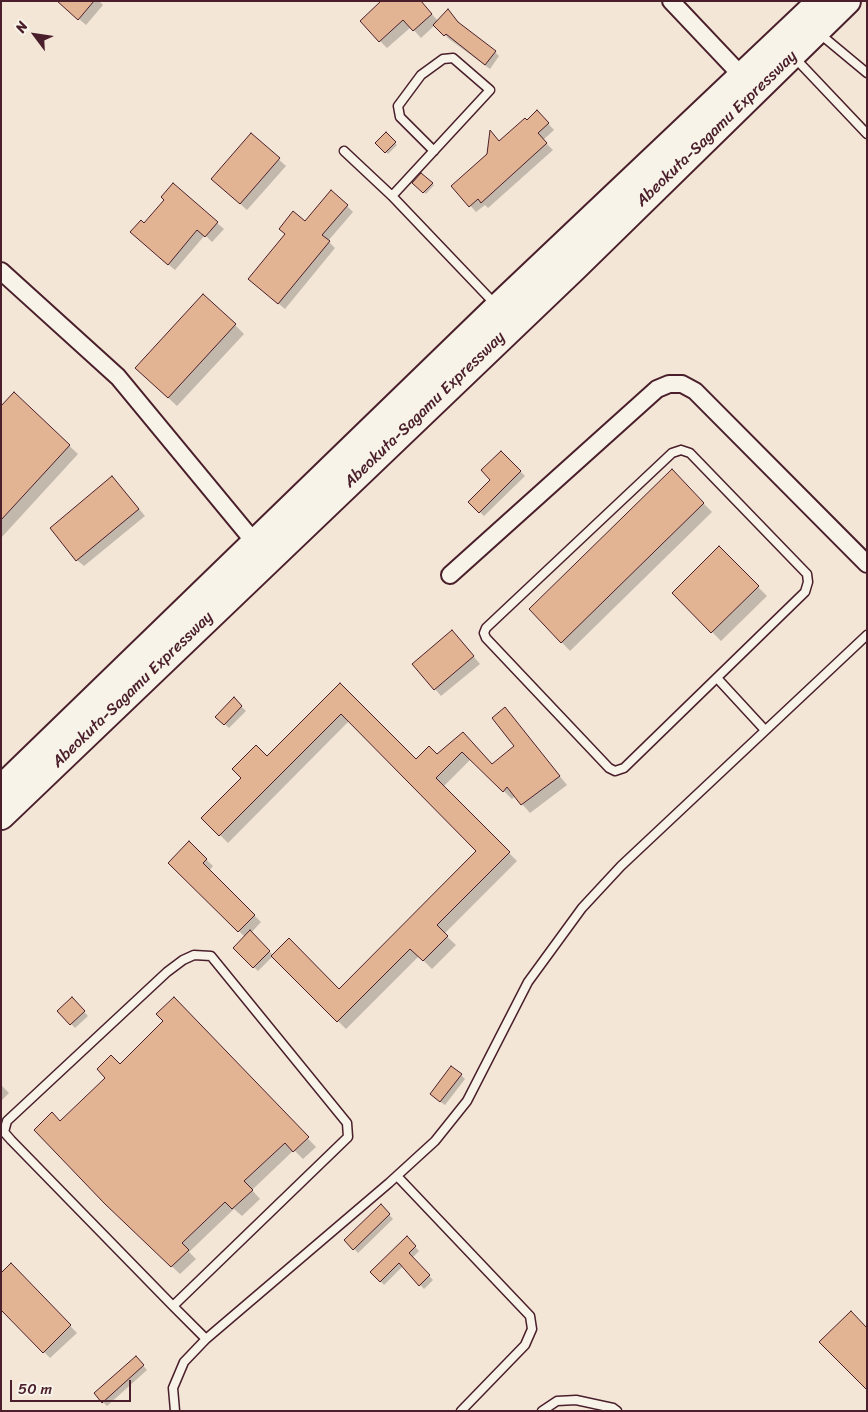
<!DOCTYPE html>
<style>
body{margin:0}
#map{position:relative;width:868px;height:1412px;overflow:hidden;background:#f3e6d7;font-family:Sriracha,sans-serif}
canvas{display:block}
.frame{position:absolute;inset:0;border:2px solid #4a1f2b;pointer-events:none}
.north{position:absolute;left:10px;top:10px;width:50px;height:50px;-webkit-text-stroke:4px #f7f3e8;paint-order:stroke;rotate:301deg;font-size:14px;font-weight:700;line-height:20px;text-align:center;color:#4a1f2b}
.north::after{content:'';display:block;margin:auto;width:18px;height:22px;background:#4a1f2b;clip-path:polygon(50% 0,100% 100%,50% 72%,0 100%)}
.scale{position:absolute;left:10px;top:1380px;width:121px;height:22px;box-sizing:border-box;border:2px solid #4a1f2b;border-top:0;padding-left:6px;font-size:15px;line-height:18px;white-space:nowrap;color:#4a1f2b;-webkit-text-stroke:4px #f7f3e8;paint-order:stroke}
</style>
<div id="map">
<canvas width="868" height="1412"></canvas>
<div class="frame"></div>
<div class="north">N</div>
<div class="scale">50 m</div>
</div>
<script>
const ctx = document.querySelector('canvas').getContext('2d');
ctx.lineJoin = 'round';
function paint(path, color) {
  ctx.fillStyle = color;
  ctx.fill(path, 'evenodd');
}
function toPath(rows) {
  const path = new Path2D();
  for (const r of rows) {
    path.moveTo(r[0], r[1]);
    for (let i = 2; i < r.length; i += 2) path.lineTo(r[i], r[i + 1]);
  }
  return path;
}
function stroke(path, color, width, dash) {
  ctx.strokeStyle = color;
  ctx.lineWidth = width;
  ctx.lineCap = dash ? 'butt' : 'round';
  ctx.setLineDash(dash || []);
  ctx.stroke(path);
}
function write(font, color, halo, rows, align = 'center') {
  ctx.font = font + ' Sriracha,sans-serif';
  ctx.lineWidth = 4.5;
  ctx.setLineDash([]);
  ctx.textBaseline = 'middle';
  ctx.strokeStyle = halo;
  ctx.fillStyle = color;
  for (const [text, x, y, turn = 0] of rows) {
    ctx.save();
    ctx.translate(x, y);
    ctx.rotate((+turn || 0) * Math.PI / 180);
    ctx.textAlign = isNaN(turn) ? turn : align;
    if (halo) ctx.strokeText(text, 0, 0);
    ctx.fillText(text, 0, 0);
    ctx.restore();
  }
}
const shadow = toPath([
 [58,1,99,1,103,5,86,25],
 [420,1,438,21,460,25,495,52,499,56,490,69,449,39,435,25,421,38,411,27,387,48,380,41],
 [543,118,554,130,543,140,553,150,488,208,485,205,476,212,453,186,499,142,527,121],
 [386,134,397,145,388,154,377,143],
 [251,135,286,166,247,210,219,185],
 [421,174,434,185,426,194,414,183],
 [347,206,353,212,328,241,335,248,285,309,256,285,287,234,305,222],
 [217,223,224,229,212,242,205,235,175,270,138,239,144,225],
 [235,325,244,334,177,406,145,376],
 [14,394,78,454,1,538,1,408],
 [501,452,525,476,484,516,470,502,492,480],
 [672,471,712,512,570,651,530,609],
 [119,485,145,516,84,566,77,560],
 [719,548,767,596,721,641,674,593],
 [458,638,480,664,441,696,414,664],
 [340,685,416,761,437,756,463,733,493,765,516,746,505,709,567,785,530,813,515,796,512,799,471,759,443,787,517,861,444,934,456,945,432,969,419,956,346,1029,273,956,258,971,234,948,245,937,170,863,189,843,213,866,209,871,261,922,251,933,273,955,339,990,478,851,349,721,228,843,203,818],
 [234,699,246,711,229,728,217,717],
 [174,998,316,1147,303,1159,294,1150,252,1190,260,1199,242,1216,234,1209,189,1252,196,1259,180,1274,115,1212,60,1123,165,1021],
 [72,999,88,1016,75,1028,59,1011],
 [461,1075,465,1079,445,1105,435,1098],
 [1,1085,9,1093,1,1101],
 [381,1206,393,1219,358,1253,346,1240],
 [407,1238,419,1251,412,1258,433,1280,424,1289,403,1266,384,1285,372,1272],
 [11,1265,77,1333,50,1358,1,1308],
 [136,1358,147,1370,107,1406,103,1402]
]);
const building = toPath([
 [57,1,94,1,78,20,57,1],
 [381,1,421,1,432,14,413,31,403,20,379,42,360,21,381,1],
 [448,9,458,22,496,51,485,65,446,34,444,36,433,25,448,9],
 [537,110,549,123,538,133,547,143,481,203,478,199,469,207,451,186,487,154,490,130,499,141,525,118,527,120,537,110],
 [386,132,396,142,385,153,375,143,386,132],
 [251,133,280,158,240,204,211,179,251,133],
 [421,173,433,183,423,193,412,183,421,173],
 [173,183,218,222,205,237,197,230,168,265,130,232,141,220,144,223,164,200,161,197,173,183],
 [331,190,348,205,322,235,330,241,278,304,248,279,285,234,279,229,293,211,305,221,331,190],
 [203,294,236,324,168,398,135,368,203,294],
 [14,392,70,445,1,520,1,406,14,392],
 [501,451,521,471,479,513,468,502,490,480,481,470,501,451],
 [672,469,704,503,561,643,529,609,672,469],
 [112,476,139,509,76,561,50,528,112,476],
 [719,546,759,586,711,633,672,593,719,546],
 [452,630,474,656,434,690,412,664,452,630],
 [340,683,416,759,429,746,437,754,463,732,492,764,514,746,492,718,505,707,560,776,521,805,507,787,503,792,462,752,436,778,510,852,437,925,448,936,423,961,410,949,337,1022,271,956,289,938,339,989,476,851,341,714,219,836,201,818,241,778,232,769,256,745,267,756,340,683],
 [234,697,242,706,224,725,215,717,234,697],
 [189,841,207,859,203,863,255,915,238,932,168,863,189,841],
 [250,930,270,951,253,968,233,948,250,930],
 [72,997,85,1011,70,1025,57,1011,72,997],
 [174,997,309,1137,293,1152,285,1143,244,1181,253,1190,232,1209,225,1202,182,1243,189,1250,171,1267,105,1204,34,1130,52,1112,60,1121,105,1078,97,1069,111,1055,120,1064,163,1021,156,1014,174,997],
 [451,1066,462,1074,440,1102,430,1094,451,1066],
 [381,1204,390,1214,353,1250,344,1240,381,1204],
 [407,1236,416,1246,409,1253,430,1275,419,1286,399,1263,380,1282,370,1272,407,1236],
 [11,1263,71,1325,43,1353,1,1310,1,1273,11,1263],
 [851,1311,867,1328,867,1390,819,1342,851,1311],
 [136,1356,144,1365,102,1403,94,1393,136,1356]
]);
const service = toPath([
 [820,34,867,73],
 [794,57,867,134],
 [344,151,392,196],
 [434,151,400,117,398,106,421,75,443,59,453,58,490,90,392,196,495,304],
 [681,450,690,453,807,574,808,582,805,592,624,768,615,771,609,768,486,638,484,633,486,628,672,453,681,450],
 [717,678,764,729],
 [397,1176,530,1316,532,1329,525,1345,461,1411],
 [173,1306,348,1137,347,1123,211,956,194,955,183,960,167,972,7,1121,4,1132,11,1140,173,1306,206,1339],
 [175,1411,173,1388,184,1362,206,1339,389,1183,435,1141,467,1101,528,982,582,908,621,866,867,635],
 [542,1411,557,1401,576,1400,613,1408,617,1411]
]);
const minor = toPath([
 [671,1,741,75],
 [1,271,118,377,256,544],
 [450,575,657,389,669,384,682,384,695,391,867,564]
]);
const trunk = toPath([
 [1,789,498,307,821,1],
 [1,816,574,268,847,1]
]);
const streetNames = [
 ["Abeokuta-Sagamu Expressway",717,129,-44],
 ["Abeokuta-Sagamu Expressway",425,410,-44],
 ["Abeokuta-Sagamu Expressway",133,690,-44]
];
paint(shadow, '#0003');
paint(building, '#e3b494');
stroke(building, '#4a1f2b', 1);
stroke(service, '#4a1f2b', 11);
stroke(minor, '#4a1f2b', 20);
stroke(trunk, '#4a1f2b', 30);
stroke(service, '#f7f3e8', 8);
stroke(minor, '#f7f3e8', 16);
stroke(trunk, '#f7f3e8', 26);
write('16px', '#4a1f2b', '#f7f3e8', streetNames);
</script>
